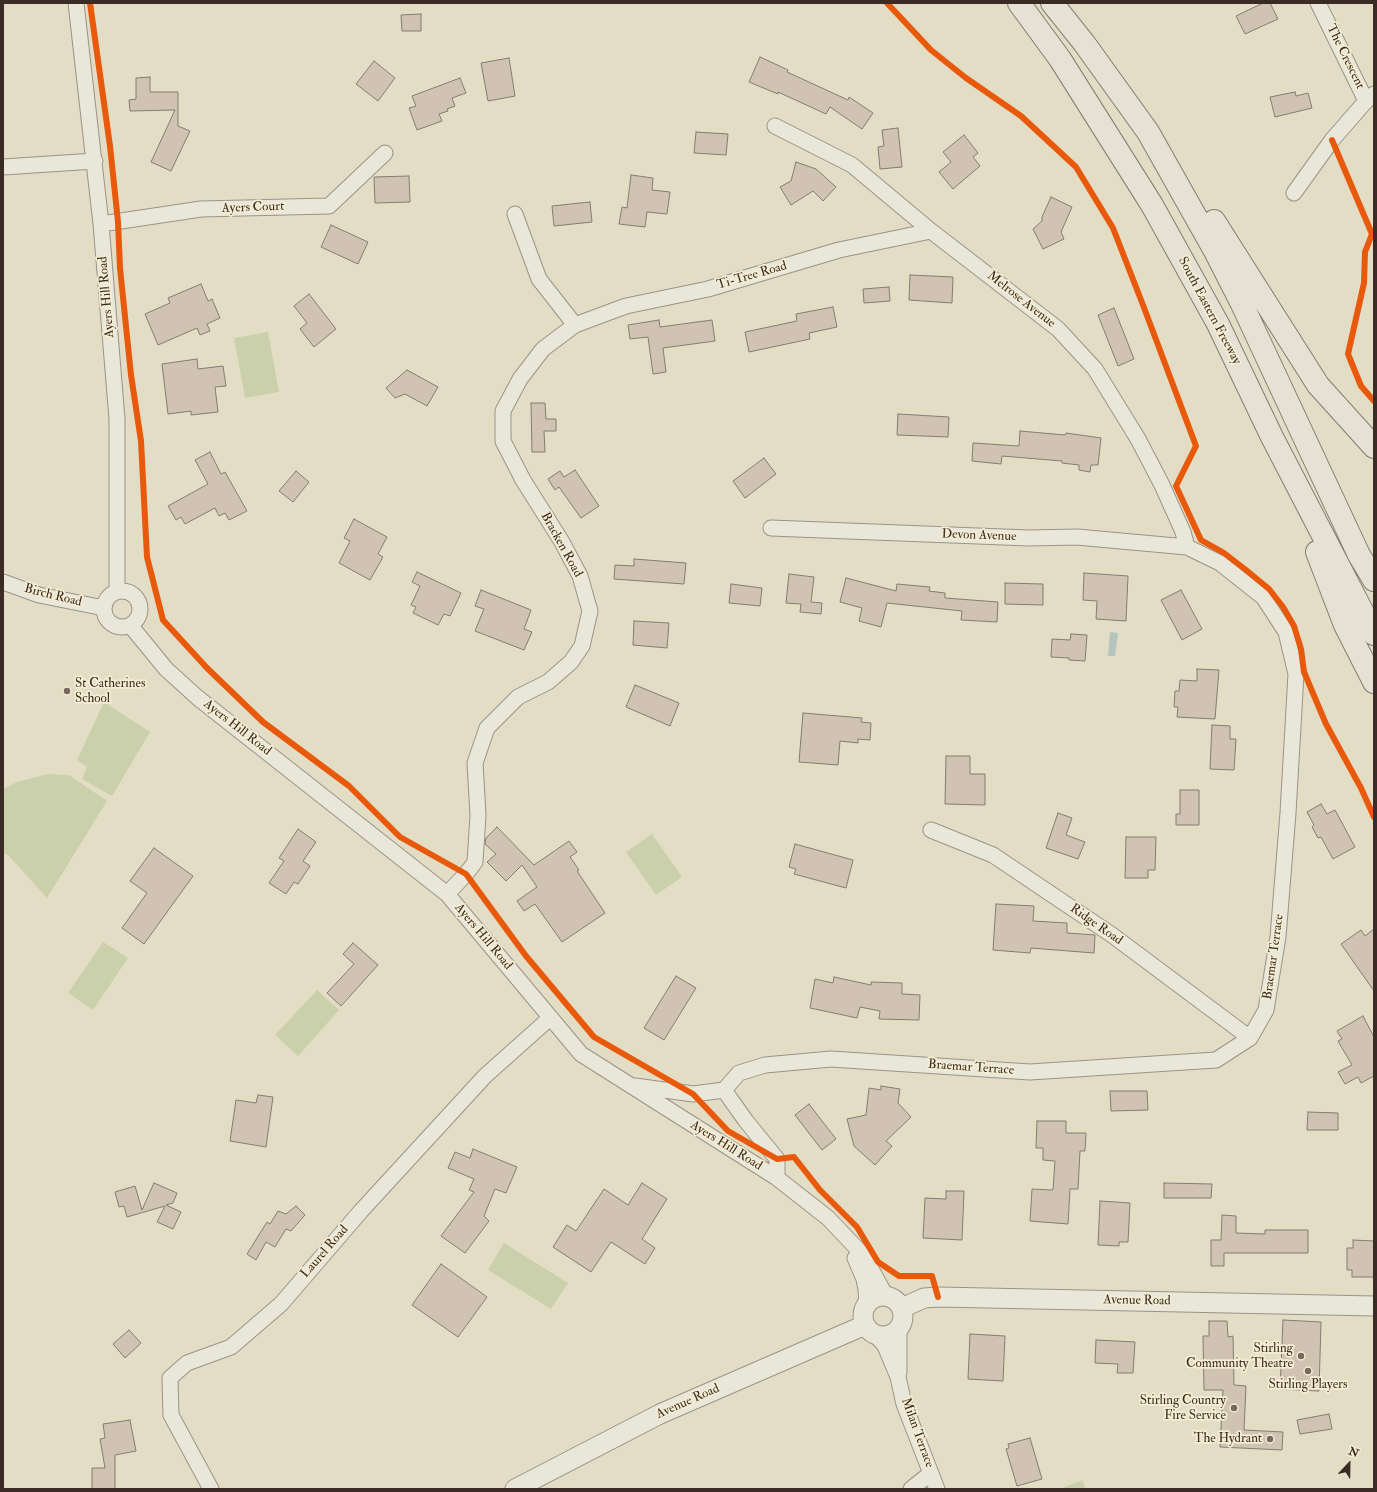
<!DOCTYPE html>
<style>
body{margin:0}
#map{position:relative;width:1377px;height:1492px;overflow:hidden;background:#e3ddc6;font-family:"IM FELL Double Pica",serif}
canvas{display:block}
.frame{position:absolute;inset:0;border:4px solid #3a2c25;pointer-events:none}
.north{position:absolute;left:1329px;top:1444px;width:40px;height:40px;-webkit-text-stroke:3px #f5edd2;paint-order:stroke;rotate:22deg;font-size:11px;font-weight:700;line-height:16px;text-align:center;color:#3a2c25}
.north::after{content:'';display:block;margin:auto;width:14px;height:18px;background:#3a2c25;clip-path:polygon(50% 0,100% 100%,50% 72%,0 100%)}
</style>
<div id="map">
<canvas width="1377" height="1492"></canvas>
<div class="frame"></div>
<div class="north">N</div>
</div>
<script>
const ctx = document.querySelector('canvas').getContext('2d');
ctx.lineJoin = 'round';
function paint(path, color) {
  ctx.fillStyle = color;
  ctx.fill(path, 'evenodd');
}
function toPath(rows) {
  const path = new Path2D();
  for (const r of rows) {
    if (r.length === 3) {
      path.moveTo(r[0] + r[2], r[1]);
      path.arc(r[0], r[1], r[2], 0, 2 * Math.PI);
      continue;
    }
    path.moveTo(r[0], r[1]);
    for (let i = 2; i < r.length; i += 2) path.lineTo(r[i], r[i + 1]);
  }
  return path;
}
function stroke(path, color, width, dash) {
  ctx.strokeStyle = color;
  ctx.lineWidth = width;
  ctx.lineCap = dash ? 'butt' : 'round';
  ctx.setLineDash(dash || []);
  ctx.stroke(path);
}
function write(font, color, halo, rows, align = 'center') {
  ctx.font = font + ' "IM FELL Double Pica",serif';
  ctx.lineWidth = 3.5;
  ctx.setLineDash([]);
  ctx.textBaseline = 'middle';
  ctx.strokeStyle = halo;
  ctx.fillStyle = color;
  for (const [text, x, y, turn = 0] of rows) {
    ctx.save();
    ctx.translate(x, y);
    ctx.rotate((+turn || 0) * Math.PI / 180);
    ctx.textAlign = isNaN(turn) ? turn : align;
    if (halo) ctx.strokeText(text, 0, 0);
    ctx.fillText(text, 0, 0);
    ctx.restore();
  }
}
const green = toPath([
 [268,332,279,392,245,398,234,338],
 [104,702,150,732,112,796,82,779,87,767,77,760],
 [48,774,69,775,107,801,47,898,8,855,3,853,3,789,17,782],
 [652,834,682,877,656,895,626,852],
 [103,942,128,958,93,1010,68,993],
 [317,990,339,1010,298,1056,275,1035],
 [504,1243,568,1283,551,1309,488,1270],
 [1082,1480,1086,1489,1060,1489]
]);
const water = toPath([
 [1110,632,1118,633,1115,656,1108,656]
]);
const building = toPath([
 [1263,3,1270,3,1278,19,1245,34,1236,16,1263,3],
 [421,14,421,31,402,31,401,15,421,14],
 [760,57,788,70,787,72,848,100,849,97,873,113,862,129,830,107,826,114,778,92,778,94,749,82,760,57],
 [509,58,515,96,488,101,481,63,509,58],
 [374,61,395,78,378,101,356,84,374,61],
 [150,77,150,92,178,92,178,126,190,131,171,171,151,162,175,110,130,111,129,100,136,99,136,78,150,77],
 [460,78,466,93,452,98,455,106,447,109,448,111,439,114,442,121,417,130,409,108,416,106,412,96,460,78],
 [1295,92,1296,96,1308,93,1312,108,1275,117,1270,97,1295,92],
 [898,128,902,167,880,169,878,147,884,146,882,130,898,128],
 [696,132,728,134,726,155,694,153,696,132],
 [964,135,978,153,973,157,980,166,953,189,939,172,951,162,943,152,964,135],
 [796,162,816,169,836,187,823,201,813,191,791,205,780,187,791,181,796,162],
 [631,175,653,178,652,190,670,192,667,214,647,212,645,227,619,224,622,207,627,208,631,175],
 [409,176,410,202,375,203,374,177,409,176],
 [1051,197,1072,207,1061,232,1064,239,1043,249,1033,229,1042,221,1042,217,1051,197],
 [590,202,592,222,554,226,552,206,590,202],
 [331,225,368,242,358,264,321,247,331,225],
 [910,275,953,277,952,303,909,300,910,275],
 [201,284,208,301,212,299,220,318,207,324,210,331,200,335,197,328,158,345,145,314,170,303,168,298,201,284],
 [889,287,890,301,864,303,863,289,889,287],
 [309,294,336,329,314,347,300,329,307,323,294,306,309,294],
 [833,307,837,327,809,333,810,339,749,352,745,332,797,321,796,314,833,307],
 [1114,308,1134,359,1118,366,1098,315,1114,308],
 [659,320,660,327,712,320,715,341,663,348,666,372,653,374,648,337,630,339,628,325,659,320],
 [197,359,198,369,223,366,226,386,215,387,218,412,191,415,191,411,168,414,162,364,197,359],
 [407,370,438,387,427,406,405,394,395,398,386,388,407,370],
 [531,403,545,403,546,419,556,419,556,431,544,431,545,452,532,452,531,403],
 [898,414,949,417,948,437,897,435,898,414],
 [1020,431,1065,435,1066,433,1101,438,1098,465,1091,465,1090,472,1079,470,1079,465,1062,463,1062,461,1002,456,1001,464,972,461,973,443,1019,446,1020,431],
 [210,452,221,474,225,472,247,511,229,520,225,513,219,516,215,508,185,524,181,517,176,520,168,506,208,484,195,460,210,452],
 [764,458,776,474,745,498,733,481,764,458],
 [575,470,599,506,581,518,559,487,555,490,548,479,560,471,564,477,575,470],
 [296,471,309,482,293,502,279,491,296,471],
 [354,519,387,537,378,554,383,557,370,580,339,563,350,541,344,538,354,519],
 [634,559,686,563,684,584,614,579,615,565,634,566,634,559],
 [417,572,461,593,450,616,444,614,438,625,413,613,416,607,411,605,420,586,412,582,417,572],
 [1084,573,1128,576,1126,621,1096,619,1097,601,1083,600,1084,573],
 [789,574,814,577,811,602,822,603,821,614,800,612,801,604,786,603,789,574],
 [846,578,896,591,897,584,930,587,929,591,945,593,945,598,998,602,997,622,961,620,962,611,887,603,881,627,859,621,862,608,840,602,846,578],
 [1005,583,1043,584,1043,605,1005,604,1005,583],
 [731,584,762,588,760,606,729,603,731,584],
 [481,590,531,610,524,629,532,632,524,650,475,631,484,609,475,606,481,590],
 [1181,590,1202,629,1182,640,1161,600,1181,590],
 [634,621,669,623,667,648,633,645,634,621],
 [1071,634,1087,635,1085,661,1069,660,1069,658,1051,657,1052,639,1070,640,1071,634],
 [1197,669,1219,670,1215,719,1177,717,1178,707,1174,707,1175,691,1179,691,1180,680,1197,681,1197,669],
 [635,685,679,703,670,726,626,707,635,685],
 [803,713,862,718,861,722,871,723,870,740,858,739,858,743,840,741,838,765,799,762,803,713],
 [1212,725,1230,726,1230,739,1236,739,1234,770,1210,769,1212,725],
 [946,756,970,756,970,774,985,774,985,805,945,804,946,756],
 [1180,790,1199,790,1199,825,1176,825,1176,814,1180,814,1180,790],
 [1321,804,1327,814,1335,810,1355,847,1333,859,1321,837,1318,838,1312,827,1314,825,1307,812,1321,804],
 [1058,813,1072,818,1066,835,1085,842,1078,859,1046,848,1058,813],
 [497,827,534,865,569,841,577,852,570,857,579,870,577,871,605,913,562,942,535,904,524,911,517,901,537,887,522,865,506,881,487,862,496,854,485,844,486,838,497,827],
 [298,829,316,842,303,861,310,866,298,884,294,882,286,894,269,883,284,861,279,858,298,829],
 [1126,837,1156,837,1155,870,1148,870,1148,878,1125,878,1126,837],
 [795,844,853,860,846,888,794,874,796,869,789,867,795,844],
 [154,848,193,876,144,944,122,928,147,893,130,881,154,848],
 [996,904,1034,906,1033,921,1067,923,1067,933,1095,935,1094,953,1031,948,1030,953,993,950,996,904],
 [1374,929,1374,991,1341,944,1361,930,1365,936,1374,929],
 [353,943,378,965,341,1006,327,993,354,964,343,954,353,943],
 [676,976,696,988,664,1040,644,1028,676,976],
 [834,977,871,985,871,982,902,983,902,994,920,995,919,1020,879,1019,880,1011,860,1007,857,1018,810,1008,815,979,833,983,834,977],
 [1363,1016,1374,1037,1374,1076,1361,1083,1358,1077,1345,1084,1338,1072,1352,1065,1338,1041,1342,1039,1337,1031,1363,1016],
 [881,1086,900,1089,898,1103,911,1117,886,1141,892,1146,875,1165,854,1146,847,1119,866,1115,869,1088,881,1090,881,1086],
 [1110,1091,1147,1091,1148,1110,1111,1111,1110,1091],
 [258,1095,273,1097,266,1147,230,1141,236,1100,256,1103,258,1095],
 [809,1104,836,1139,822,1150,795,1115,809,1104],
 [1308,1112,1338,1113,1338,1130,1307,1130,1308,1112],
 [1037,1121,1066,1121,1066,1133,1086,1133,1085,1151,1080,1151,1078,1189,1070,1189,1068,1224,1030,1221,1032,1189,1053,1190,1055,1161,1043,1160,1043,1148,1036,1148,1037,1121],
 [473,1149,517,1167,506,1193,495,1189,484,1216,489,1221,465,1253,441,1236,474,1192,469,1190,474,1179,448,1168,455,1152,470,1158,473,1149],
 [154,1183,177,1193,173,1203,166,1205,181,1212,173,1229,157,1222,165,1206,127,1217,124,1206,119,1207,115,1192,135,1186,142,1210,154,1183],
 [642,1183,667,1199,642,1239,655,1248,645,1264,611,1242,591,1272,553,1247,567,1225,576,1231,604,1189,628,1205,642,1183],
 [1164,1183,1212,1184,1211,1198,1164,1198,1164,1183],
 [946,1191,964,1191,962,1240,923,1238,925,1198,946,1199,946,1191],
 [1100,1201,1130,1203,1128,1242,1119,1242,1119,1246,1098,1245,1100,1201],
 [296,1206,305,1215,291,1231,286,1229,275,1247,266,1242,256,1260,247,1254,267,1222,270,1224,278,1211,286,1214,296,1206],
 [1222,1215,1236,1216,1236,1233,1265,1234,1265,1230,1308,1230,1308,1253,1224,1253,1224,1266,1211,1266,1211,1240,1221,1240,1222,1215],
 [1353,1240,1374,1241,1374,1277,1352,1277,1352,1270,1347,1270,1347,1248,1353,1248,1353,1240],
 [441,1264,487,1297,458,1337,412,1305,441,1264],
 [1283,1320,1321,1322,1319,1391,1280,1389,1283,1320],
 [1209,1321,1227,1321,1228,1337,1233,1336,1234,1385,1246,1386,1244,1430,1283,1432,1282,1450,1220,1447,1223,1390,1204,1390,1203,1336,1209,1336,1209,1321],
 [129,1330,141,1343,125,1358,113,1344,129,1330],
 [970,1334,1005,1336,1003,1381,968,1379,970,1334],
 [1096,1340,1135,1342,1133,1373,1117,1373,1118,1364,1095,1363,1096,1340],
 [1329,1414,1332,1429,1300,1434,1297,1420,1329,1414],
 [130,1420,136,1451,115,1455,115,1489,92,1489,92,1468,105,1468,100,1439,105,1438,103,1424,130,1420],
 [1030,1438,1042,1479,1017,1486,1006,1449,1009,1448,1008,1444,1030,1438]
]);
const minor = toPath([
 [76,3,101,224,117,419,117,592],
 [1318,3,1366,101,1374,94],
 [775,126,852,165,931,231,1058,329,1095,369,1138,439,1162,485,1183,532,1187,547],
 [3,167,95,161],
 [1294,193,1332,140,1366,101],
 [101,224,201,209,329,206,385,153],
 [575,325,626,306,708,289,839,250,931,231],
 [771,528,1029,538,1077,537,1187,547,1220,563,1263,597,1286,632,1296,674,1288,813,1278,937,1266,1010,1250,1038,1216,1060,1030,1072,831,1059,765,1065,739,1073,724,1090,746,1121,777,1159,777,1178],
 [3,582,39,595,104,608],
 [122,609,18],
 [130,625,166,669,198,698,447,894,581,1054,777,1178,828,1218,864,1256,886,1296],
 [931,830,993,855,1112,935,1250,1038],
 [447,894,466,874,475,862,478,815,475,763,487,728,518,697,548,682,571,662,582,646,590,611,580,576,562,542,523,480,503,441,503,411,520,379,543,349,575,325,539,279,515,214],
 [635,1086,693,1094,724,1090],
 [855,1258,864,1279,866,1289,867,1305],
 [875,1334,885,1346,898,1377,904,1404,937,1489],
 [899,1372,899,1327],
 [211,1489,171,1415,170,1378,187,1363,231,1347,281,1304,361,1211,485,1076,550,1018],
 [911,1489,931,1473]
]);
const tertiary = toPath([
 [883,1316,20],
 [902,1308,924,1298,938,1297,1374,1306],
 [515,1489,660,1414,865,1325]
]);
const motorway = toPath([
 [1019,3,1060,59,1152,205,1218,324,1272,437,1374,634],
 [1052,3,1084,43,1148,132,1215,251,1242,304,1359,555,1374,580],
 [1214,221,1318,385,1374,447],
 [1317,552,1345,625,1374,682]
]);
const cycleway = toPath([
 [90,3,110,146,118,222,120,268,131,375,141,441,147,557,163,620,207,668,263,722,349,786,400,837,466,874,526,956,594,1037,693,1094,728,1131,777,1159,794,1157,820,1190,857,1227,878,1262,899,1276,932,1276,938,1297],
 [887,3,931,50,966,78,1021,116,1076,167,1113,228,1143,305,1196,446,1176,486,1201,540,1224,553,1246,570,1269,589,1283,607,1294,626,1301,649,1304,672,1326,724,1361,788,1374,817],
 [1332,140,1372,234,1365,252,1364,283,1348,354,1361,386,1374,401]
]);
const markers = [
 [67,691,4,"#756a5d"],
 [1301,1356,4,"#756a5d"],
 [1308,1371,4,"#756a5d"],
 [1234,1408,4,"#756a5d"],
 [1270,1439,4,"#756a5d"]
];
const streetNames = [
 ["The Crescent",1345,57,64],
 ["Ayers Court",253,208,-2],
 ["Ti-Tree Road",752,276,-16],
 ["Ayers Hill Road",107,297,-95],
 ["Melrose Avenue",1021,300,38],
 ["South Eastern Freeway",1209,311,62],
 ["Devon Avenue",979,536,2],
 ["Bracken Road",561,545,61],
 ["Birch Road",53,596,14],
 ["Ayers Hill Road",237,728,38],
 ["Ridge Road",1096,925,35],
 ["Ayers Hill Road",483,937,50],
 ["Braemar Terrace",1274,957,-82],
 ["Braemar Terrace",971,1068,4],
 ["Ayers Hill Road",726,1146,32],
 ["Laurel Road",325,1252,-49],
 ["Avenue Road",1137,1301,1],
 ["Avenue Road",688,1402,-24],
 ["Milan Terrace",917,1433,70]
];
const poiNames = [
 ["St Catherines",75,684,"left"],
 ["School",75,699,"left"],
 ["Stirling",1293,1349],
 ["Community Theatre",1293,1364],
 ["Stirling Players",1308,1385,"center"],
 ["Stirling Country",1226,1401],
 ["Fire Service",1226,1416],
 ["The Hydrant",1262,1439]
];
paint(green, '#cad0aa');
paint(water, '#b4c5be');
paint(building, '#d0c3b2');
stroke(building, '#827d71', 1);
stroke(minor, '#9a9487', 17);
stroke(tertiary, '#9a9487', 21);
stroke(motorway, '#827d71', 24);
stroke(minor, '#e9e6da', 15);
stroke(tertiary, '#e9e6da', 19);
stroke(motorway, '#e5e1d4', 22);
stroke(cycleway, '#e8590c', 6);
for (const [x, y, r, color] of markers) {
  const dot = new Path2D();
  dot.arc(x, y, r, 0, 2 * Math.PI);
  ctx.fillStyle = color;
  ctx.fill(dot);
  stroke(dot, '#f5edd2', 1.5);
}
write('13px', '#3a2c25', '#f5edd2', streetNames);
write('13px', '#3a2c25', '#f5edd2', poiNames, 'right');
</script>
